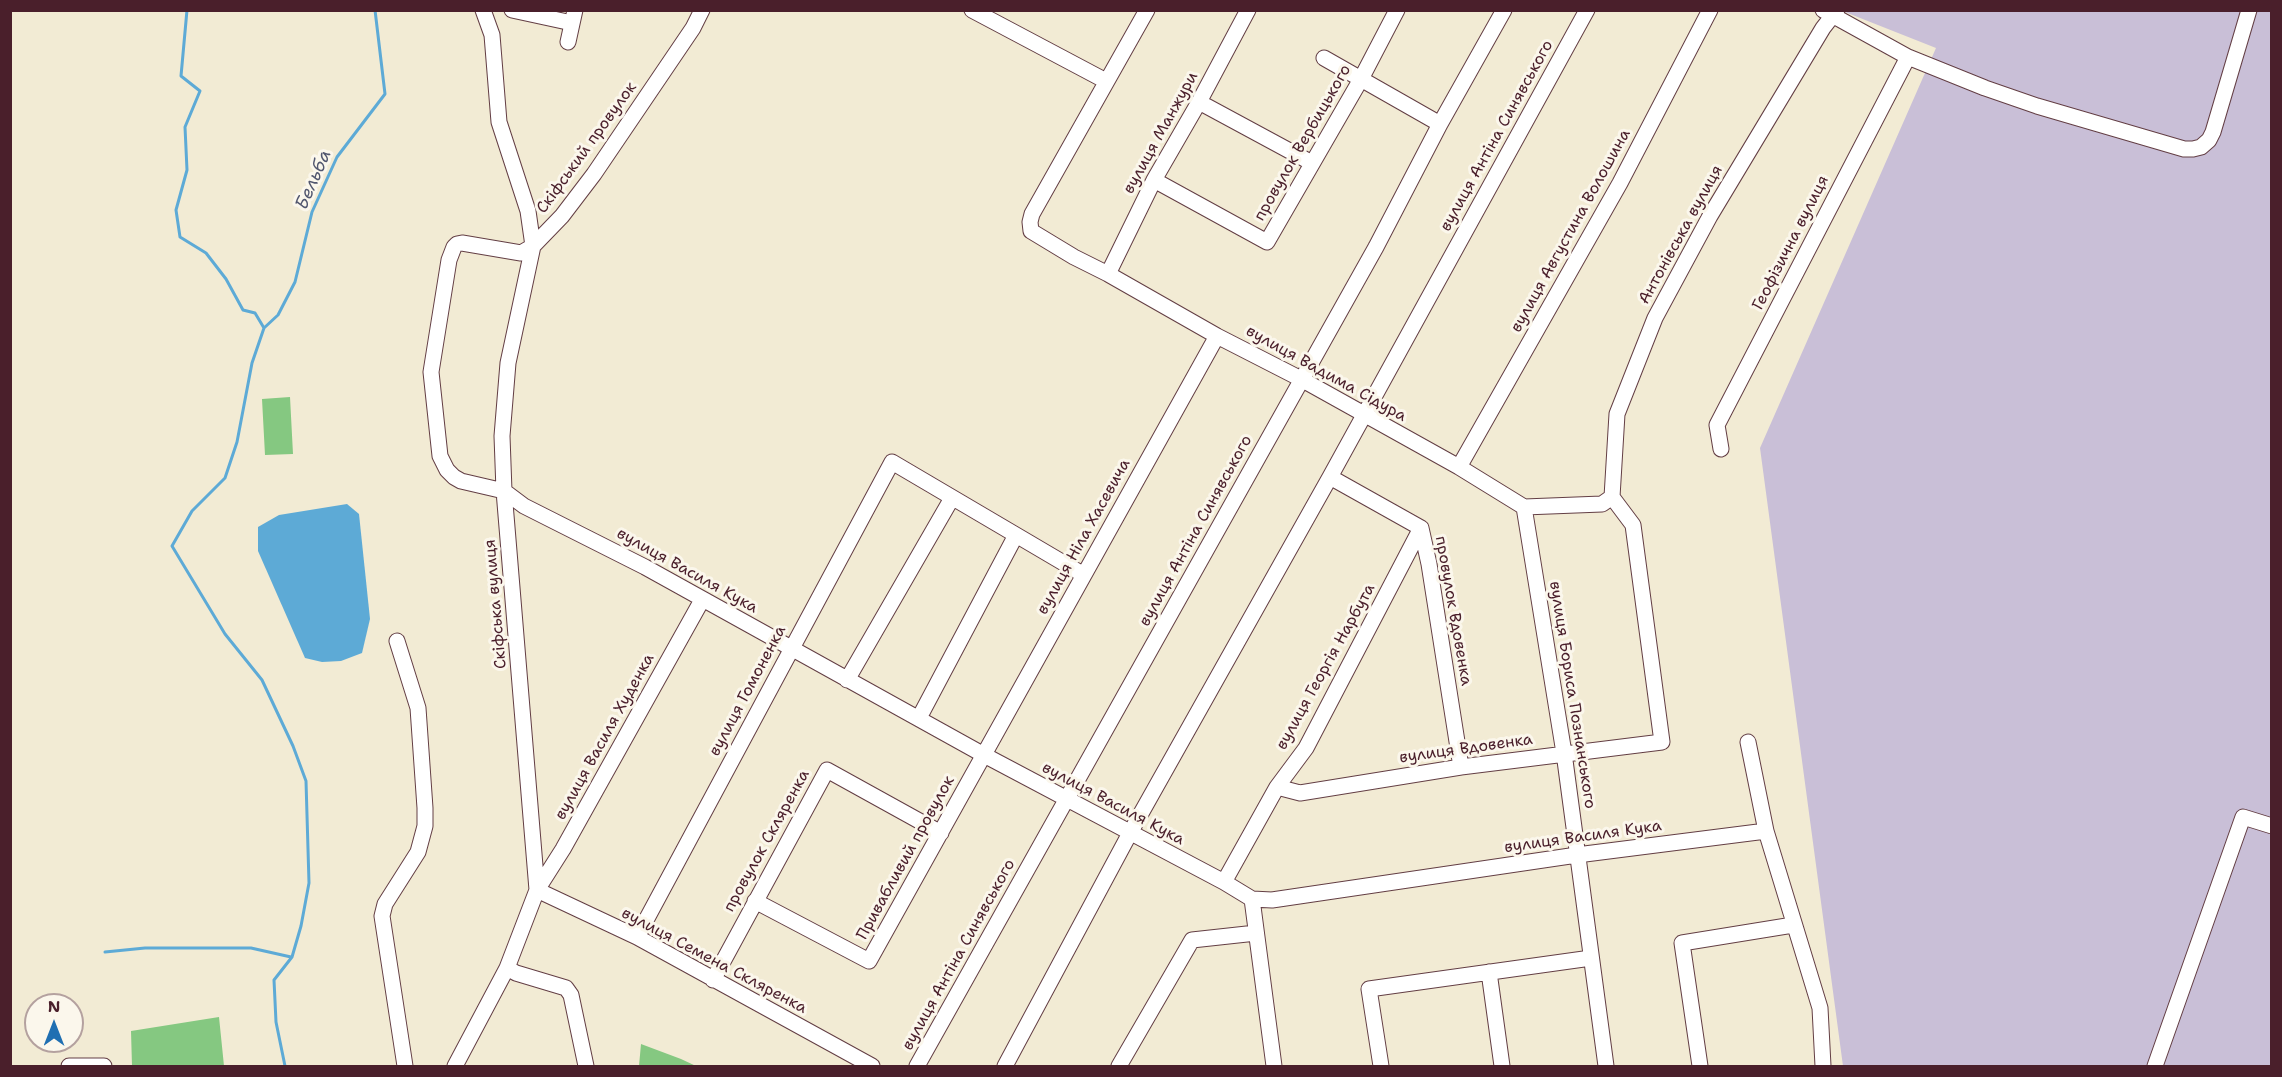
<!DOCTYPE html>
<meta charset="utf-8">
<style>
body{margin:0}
#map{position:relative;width:2282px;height:1077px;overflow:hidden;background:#f2ebd4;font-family:"Shantell Sans",sans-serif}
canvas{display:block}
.frame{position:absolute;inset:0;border:12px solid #4a1f2b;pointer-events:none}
.north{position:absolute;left:24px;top:993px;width:60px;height:60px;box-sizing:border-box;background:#fbf7ec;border:2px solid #b4a19f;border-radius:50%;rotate:0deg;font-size:16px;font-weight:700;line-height:24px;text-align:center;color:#4a1f2b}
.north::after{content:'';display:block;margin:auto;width:21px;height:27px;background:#1f6fb2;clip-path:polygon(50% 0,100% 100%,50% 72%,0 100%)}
</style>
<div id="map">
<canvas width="2282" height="1077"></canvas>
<div class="frame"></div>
<div class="north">N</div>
</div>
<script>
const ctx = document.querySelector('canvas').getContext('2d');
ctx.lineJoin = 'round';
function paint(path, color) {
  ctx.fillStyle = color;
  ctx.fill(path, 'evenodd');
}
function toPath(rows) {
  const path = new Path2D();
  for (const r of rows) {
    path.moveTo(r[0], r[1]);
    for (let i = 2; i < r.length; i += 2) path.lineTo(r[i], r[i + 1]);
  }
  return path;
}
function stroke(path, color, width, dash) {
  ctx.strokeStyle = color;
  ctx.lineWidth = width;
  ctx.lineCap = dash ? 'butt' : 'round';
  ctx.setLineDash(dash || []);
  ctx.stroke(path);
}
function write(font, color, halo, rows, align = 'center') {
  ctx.font = font + ' "Shantell Sans",sans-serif';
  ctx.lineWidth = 6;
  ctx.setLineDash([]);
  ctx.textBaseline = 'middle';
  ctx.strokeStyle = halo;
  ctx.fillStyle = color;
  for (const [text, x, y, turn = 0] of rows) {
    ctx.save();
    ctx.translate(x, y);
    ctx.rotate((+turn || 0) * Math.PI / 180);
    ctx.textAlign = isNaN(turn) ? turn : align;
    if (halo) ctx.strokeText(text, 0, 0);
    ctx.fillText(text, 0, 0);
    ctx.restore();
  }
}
const industrial = toPath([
 [1846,11,2271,11,2271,1066,1843,1066,1760,448,1936,48,1845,12]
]);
const green = toPath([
 [290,397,293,454,265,455,262,399],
 [219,1017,224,1066,132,1066,131,1031],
 [641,1044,681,1059,696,1066,639,1066]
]);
const water = toPath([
 [347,504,359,514,370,619,362,653,341,661,322,662,305,658,258,551,258,527,279,515]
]);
const stream = toPath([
 [187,10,181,76,200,91,185,127,187,170,176,210,180,237,206,253,226,279,243,310,255,313,264,328,252,363,237,442,225,478,192,511,172,546,225,634,262,680,293,746,306,781,309,883,301,926,292,957,274,980,276,1022,285,1066],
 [264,328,278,315,295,282,312,212,337,157,385,94,375,10],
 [105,952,145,948,251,948,291,957]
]);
const minor = toPath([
 [483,10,492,35,499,122,528,211,533,246,521,253,462,243,457,244,454,247,449,260,431,372,440,456,447,470,454,477,461,481,504,491,524,506,645,567,984,755,1224,882,1252,899,1272,900,1577,855,1766,831],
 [512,10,572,23],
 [972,10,1106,81],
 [1147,10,1032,214,1030,222,1031,231,1074,257,1108,274,1217,336,1301,379,1459,467,1524,507,1602,504,1612,497],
 [1823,10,1908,57,1985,88,2037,106,2184,149,2193,149,2201,147,2209,140,2213,132,2249,10],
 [568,42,575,10],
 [1324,58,1440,124],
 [1199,102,1312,163],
 [1154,180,1267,242,1361,79,1397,10],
 [1108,274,1154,180,1199,102,1248,10],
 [1721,449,1717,425,1908,57],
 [1459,467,1620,183,1710,10],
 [1330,477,1421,528,1429,564,1461,767],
 [1612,497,1617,414,1655,318,1710,216,1823,28,1837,10],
 [1524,507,1564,753,1606,1066],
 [397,641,418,708,425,808,425,826,418,852,385,904,382,916,405,1066],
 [847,680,952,498],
 [919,718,1016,535],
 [1748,742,1766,831,1820,1008,1823,1066],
 [1277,787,1300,793,1461,767,1662,742,1633,525,1612,497],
 [1224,882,1277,787,1306,748,1421,528],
 [537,890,637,937,872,1066],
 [537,890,563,849,702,600],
 [1252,899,1274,1066],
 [755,901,869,961,1217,336],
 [637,937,892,462,1084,575],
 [507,968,516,973,566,988,571,995,586,1066],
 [1489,972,1502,1066],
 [713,980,827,770,941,833],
 [69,1066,104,1066],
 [455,1066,507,968,537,890,504,491,502,436,508,363,533,246,562,216,594,174,693,28,702,10],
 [917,1066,1376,247,1440,124,1504,10],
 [1005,1066,1130,833,1330,477,1587,10],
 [1119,1066,1192,940,1256,933],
 [1381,1066,1369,989,1591,958],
 [1700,1066,1682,943,1793,925],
 [2155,1066,2243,817,2272,826]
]);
const streetNames = [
 ["вулиця Манжури",1161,133,-61],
 ["вулиця Антіна Синявського",1497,136,-61],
 ["провулок Вербицького",1303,143,-60],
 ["Скіфський провулок",587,148,-54],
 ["вулиця Августина Волошина",1571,231,-61],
 ["Антонівська вулиця",1681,235,-61],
 ["Геофізична вулиця",1791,243,-63],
 ["вулиця Вадима Сідура",1326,374,29],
 ["вулиця Антіна Синявського",1196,531,-61],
 ["вулиця Ніла Хасевича",1084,537,-61],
 ["вулиця Василя Кука",687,571,29],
 ["Скіфська вулиця",496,604,-95],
 ["провулок Вдовенка",1453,611,80],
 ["вулиця Георгія Нарбута",1326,667,-61],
 ["вулиця Гомоненка",748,691,-62],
 ["вулиця Бориса Познанського",1572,695,81],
 ["вулиця Василя Худенка",605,737,-61],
 ["вулиця Вдовенка",1466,749,-8],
 ["вулиця Василя Кука",1113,804,28],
 ["вулиця Василя Кука",1583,837,-8],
 ["провулок Скляренка",767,841,-61],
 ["Привабливий провулок",906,858,-61],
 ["вулиця Антіна Синявського",959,955,-61],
 ["вулиця Семена Скляренка",714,961,28]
];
const waterNames = [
 ["Бельба",314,180,-66]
];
paint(industrial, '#c9bfd7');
paint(green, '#85c881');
paint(water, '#5daad6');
stroke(stream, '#5daad6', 3);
stroke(minor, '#633e44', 17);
stroke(minor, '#fff', 15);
write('16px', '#4a1f2b', '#fbf7ec', streetNames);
write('italic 18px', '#52576f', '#fbf7ec', waterNames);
</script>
